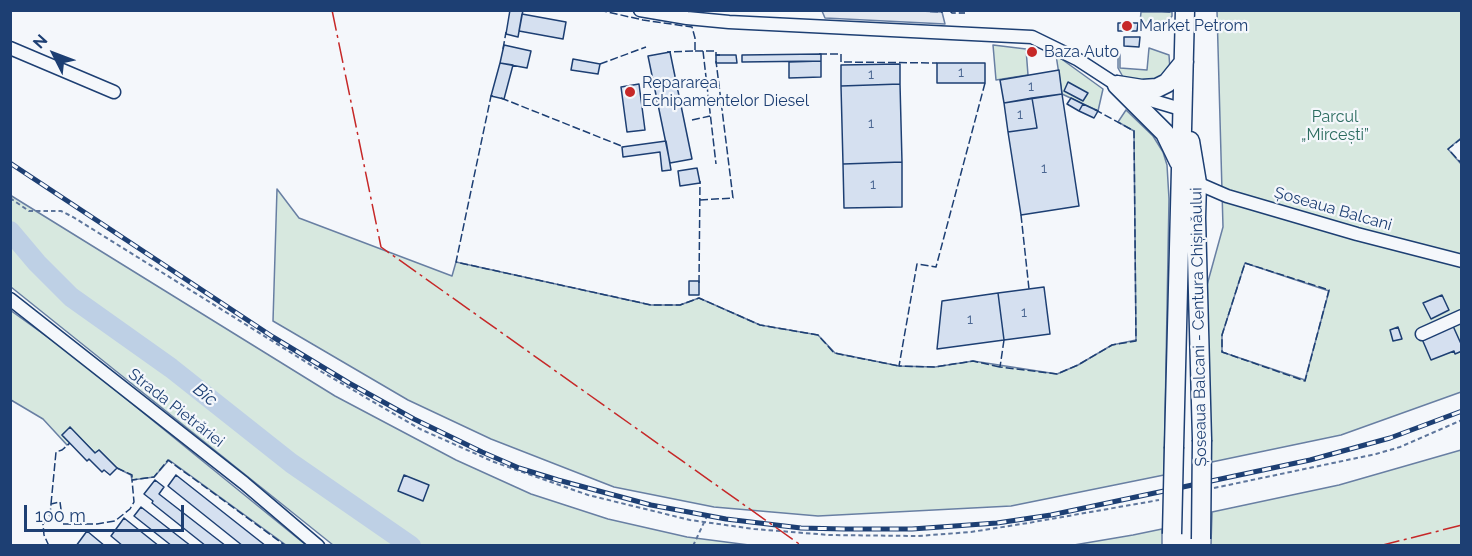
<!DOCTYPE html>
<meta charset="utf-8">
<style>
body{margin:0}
#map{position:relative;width:1472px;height:556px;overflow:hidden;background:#f4f7fb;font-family:Raleway,sans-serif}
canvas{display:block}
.frame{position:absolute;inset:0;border:12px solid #1d3f73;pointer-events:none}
.north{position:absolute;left:24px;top:24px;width:60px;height:60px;-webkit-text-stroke:4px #f4f7fb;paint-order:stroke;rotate:312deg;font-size:16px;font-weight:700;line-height:24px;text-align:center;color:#1d3f73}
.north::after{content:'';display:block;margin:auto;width:21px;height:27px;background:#1d3f73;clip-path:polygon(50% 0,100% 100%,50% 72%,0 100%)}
.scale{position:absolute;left:24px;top:505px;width:160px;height:27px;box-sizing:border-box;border:3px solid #1d3f73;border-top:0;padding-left:8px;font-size:18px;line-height:21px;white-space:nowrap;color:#1d3f73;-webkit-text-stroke:4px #f4f7fb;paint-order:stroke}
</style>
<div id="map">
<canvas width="1472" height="556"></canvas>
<div class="frame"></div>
<div class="north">N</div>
<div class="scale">100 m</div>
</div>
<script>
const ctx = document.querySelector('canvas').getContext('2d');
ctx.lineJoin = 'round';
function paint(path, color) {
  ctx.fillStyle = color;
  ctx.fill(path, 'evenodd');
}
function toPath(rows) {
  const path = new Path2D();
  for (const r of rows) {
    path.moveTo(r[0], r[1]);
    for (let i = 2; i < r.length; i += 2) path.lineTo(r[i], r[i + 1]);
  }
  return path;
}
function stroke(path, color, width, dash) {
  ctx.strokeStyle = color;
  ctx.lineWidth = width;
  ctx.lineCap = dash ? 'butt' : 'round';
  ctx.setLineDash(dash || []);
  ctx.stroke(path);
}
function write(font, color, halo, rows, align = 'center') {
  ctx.font = font + ' Raleway,sans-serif';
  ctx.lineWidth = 4.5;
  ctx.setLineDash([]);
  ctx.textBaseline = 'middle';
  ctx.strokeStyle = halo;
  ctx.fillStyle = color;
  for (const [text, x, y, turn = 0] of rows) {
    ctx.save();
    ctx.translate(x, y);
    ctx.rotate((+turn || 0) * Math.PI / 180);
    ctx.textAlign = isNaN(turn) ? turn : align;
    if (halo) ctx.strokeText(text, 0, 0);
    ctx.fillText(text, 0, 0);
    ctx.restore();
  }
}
const green = toPath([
 [1217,11,1461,11,1461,138,1448,149,1461,164,1461,392,1341,435,1207,463,1204,296,1223,227,1217,11],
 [1245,263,1329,291,1305,380,1222,352,1222,335,1245,263],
 [1141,12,1172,12,1172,16,1166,25,1151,30,1140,23,1141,12],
 [993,45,1026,49,1028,75,996,80,993,45],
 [1149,48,1169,55,1170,70,1151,85,1123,77,1118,68,1118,57,1120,54,1120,68,1147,70,1149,48],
 [1056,55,1103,89,1098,111,1062,94,1056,55],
 [1126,110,1153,136,1163,152,1167,165,1169,199,1164,475,1011,506,818,516,714,507,614,487,491,439,408,400,273,321,277,189,299,218,452,276,456,262,651,305,680,305,699,298,760,325,818,335,835,353,899,366,935,367,973,361,1057,374,1078,365,1112,345,1136,340,1134,131,1118,122,1126,110],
 [10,195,335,396,456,460,531,494,608,519,687,537,749,545,333,545,11,287,10,195],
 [10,310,71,354,306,545,286,545,169,460,154,477,132,480,131,475,117,468,99,450,95,453,70,428,62,435,70,443,67,445,43,419,11,400,10,310],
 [1461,450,1461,545,1211,545,1212,512,1339,485,1461,450],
 [1162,529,1162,545,1074,545,1133,535,1162,529]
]);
const parking = toPath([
 [897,10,942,12,945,24,825,18,822,11,897,10]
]);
const river = toPath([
 [10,231,37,263,71,297,171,368,291,463,411,546]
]);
const building = toPath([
 [510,10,523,10,518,37,506,34,510,10],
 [522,14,566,22,563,39,519,31,522,14],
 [1118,23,1138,23,1137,31,1118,31,1118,23],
 [1124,37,1140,37,1139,47,1124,46,1124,37],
 [504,45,531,51,527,68,500,63,504,45],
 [670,52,692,159,670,163,648,56,670,52],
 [821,54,821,61,742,62,742,55,821,54],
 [716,55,736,55,737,63,716,63,716,55],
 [573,59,600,64,598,74,571,70,573,59],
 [821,61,821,77,789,78,789,62,821,61],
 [500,63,513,65,504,99,491,96,500,63],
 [937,63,985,63,985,83,937,83,937,63],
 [900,64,900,84,841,86,841,65,900,64],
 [1059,70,1062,94,1004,103,1000,80,1059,70],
 [1068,82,1088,93,1083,101,1064,91,1068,82],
 [639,84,645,130,627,132,621,87,639,84],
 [900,84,902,162,843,164,841,86,900,84],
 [1062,94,1079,206,1021,215,1008,132,1037,128,1032,98,1062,94],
 [1032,98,1037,128,1008,132,1004,103,1032,98],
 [1071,98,1083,104,1079,111,1067,104,1071,98],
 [1083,104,1098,111,1094,118,1079,111,1083,104],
 [666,141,671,170,662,171,660,152,623,157,622,147,666,141],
 [902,162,902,207,844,208,843,164,902,162],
 [697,168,700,183,680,186,678,171,697,168],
 [689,281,699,281,699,295,689,295,689,281],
 [1044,287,1050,334,1004,340,998,293,1044,287],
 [998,293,1004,340,937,349,942,301,998,293],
 [1442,295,1449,310,1431,319,1423,303,1442,295],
 [1453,326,1462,346,1462,351,1455,354,1454,351,1431,360,1422,339,1453,326],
 [1398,327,1402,339,1393,341,1390,330,1398,327],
 [70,427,95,453,99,450,117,468,110,475,104,470,102,472,89,459,87,461,62,435,70,427],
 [176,475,266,546,243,546,168,486,176,475],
 [404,475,429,485,423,501,398,491,404,475],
 [155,480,164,487,159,494,226,546,206,546,152,503,153,501,144,494,155,480],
 [141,507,191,546,172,546,134,516,141,507],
 [124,518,159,546,123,546,111,536,124,518],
 [87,531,105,546,76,546,87,531]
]);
const path = toPath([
 [10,198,29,211,61,211,73,217,322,372,420,429,494,462,588,495,690,520,754,529,829,535,918,536,971,532,1028,523,1159,500],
 [1214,488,1376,454,1400,447,1462,420],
 [693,546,707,516]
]);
const minor = toPath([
 [640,10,687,18,729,22,1032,37,1077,59,1117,85,1147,99,1184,110],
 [10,48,114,92],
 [1197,183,1227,196,1357,234,1462,261],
 [10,299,244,483,318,546],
 [1422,334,1462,316]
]);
const highway = toPath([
 [1117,85,1165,133,1179,162],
 [1117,85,1142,89,1157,88,1167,83,1184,62],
 [1190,141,1197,183,1196,218,1202,440],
 [1174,447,1185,10]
]);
const rail = toPath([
 [10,163,273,337,349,383,414,419,482,452,519,468,558,480,651,505,726,519,801,528,844,529,912,529,997,523,1051,515,1310,460,1390,438,1462,411]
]);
const highwayBridge = toPath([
 [1172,534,1174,447],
 [1201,539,1202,440]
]);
const fence = toPath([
 [599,10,643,20,692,27,695,38,695,51,667,52],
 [897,10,942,12,944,10],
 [949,10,952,13,965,13],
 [1140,10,1172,12],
 [503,49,506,32],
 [695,51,716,51,716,55,720,55],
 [703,51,716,164],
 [819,54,841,54,841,62,937,63],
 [600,64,646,47],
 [985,83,936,267,917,264,899,366,935,367,973,361,1000,367],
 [493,96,491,96,456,262,651,305,680,305,699,298,760,325,818,335,834,353,899,366],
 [501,98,624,147],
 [692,120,710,116],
 [1462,138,1448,149,1462,164],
 [700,200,733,198,716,61],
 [1021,215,1029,289],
 [1245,263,1329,290,1305,381,1222,352,1222,335,1245,263],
 [699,283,700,181],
 [1004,340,1000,367,1057,374,1078,365,1112,345,1136,341,1134,131,1094,109],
 [117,468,132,475,132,480],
 [51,504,56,452,62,450,70,443],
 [49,546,44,535,43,524,50,515,51,504,60,502,63,524,97,524,115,521,130,509,134,502,132,480,154,477,168,460,286,546]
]);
const power = toPath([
 [332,10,381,247,802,546],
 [1379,546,1462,525]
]);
const markers = [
 [1127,26,6,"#c62828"],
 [1032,52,6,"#c62828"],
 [630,92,6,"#c62828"]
];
const numberNames = [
 ["1",961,73],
 ["1",871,75],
 ["1",1031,87],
 ["1",1020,115],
 ["1",871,124],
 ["1",1044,169],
 ["1",873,185],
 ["1",1024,313],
 ["1",970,320]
];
const poiNames = [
 ["Market Petrom",1139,26],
 ["Baza Auto",1044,52],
 ["Repararea",642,83],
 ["Echipamentelor Diesel",642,101]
];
const parkNames = [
 ["Parcul",1335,117],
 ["„Mircești”",1335,135]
];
const streetNames = [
 ["Șoseaua Balcani",1333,209,16],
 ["Șoseaua Balcani - Centura Chișinăului",1199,327,-91],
 ["Strada Pietrăriei",176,408,38]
];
const waterNames = [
 ["Bîc",205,395,38]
];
paint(green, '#d7e8df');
stroke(green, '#687fa3', 1.5);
paint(parking, '#e3e8f0');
stroke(parking, '#687fa3', 1.5);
stroke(river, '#bed0e5', 20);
paint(building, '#d5e0f0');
stroke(building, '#1d3f73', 1.5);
stroke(minor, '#1d3f73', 15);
stroke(highway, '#1d3f73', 21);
stroke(path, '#5e769c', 2, [4.5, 3]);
stroke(minor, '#f4f7fb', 12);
stroke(highway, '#f4f7fb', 18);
stroke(rail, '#1d3f73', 5);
stroke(rail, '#f4f7fb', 3, [9]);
stroke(highwayBridge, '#1d3f73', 21, []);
stroke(highwayBridge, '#f4f7fb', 18);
stroke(fence, '#1d3f73', 1.5, [8, 3]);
stroke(power, '#c62828', 1.5, [21, 4.5, 3, 4.5]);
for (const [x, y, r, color] of markers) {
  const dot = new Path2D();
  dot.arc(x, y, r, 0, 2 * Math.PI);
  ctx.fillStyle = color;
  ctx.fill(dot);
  stroke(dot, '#f4f7fb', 2);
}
write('14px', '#4b6792', null, numberNames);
write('16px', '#1d3f73', '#f4f7fb', poiNames, 'left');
write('16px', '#2c6c60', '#f4f7fb', parkNames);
write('16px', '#1d3f73', '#f4f7fb', streetNames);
write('italic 18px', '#1d3f73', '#f4f7fb', waterNames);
</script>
